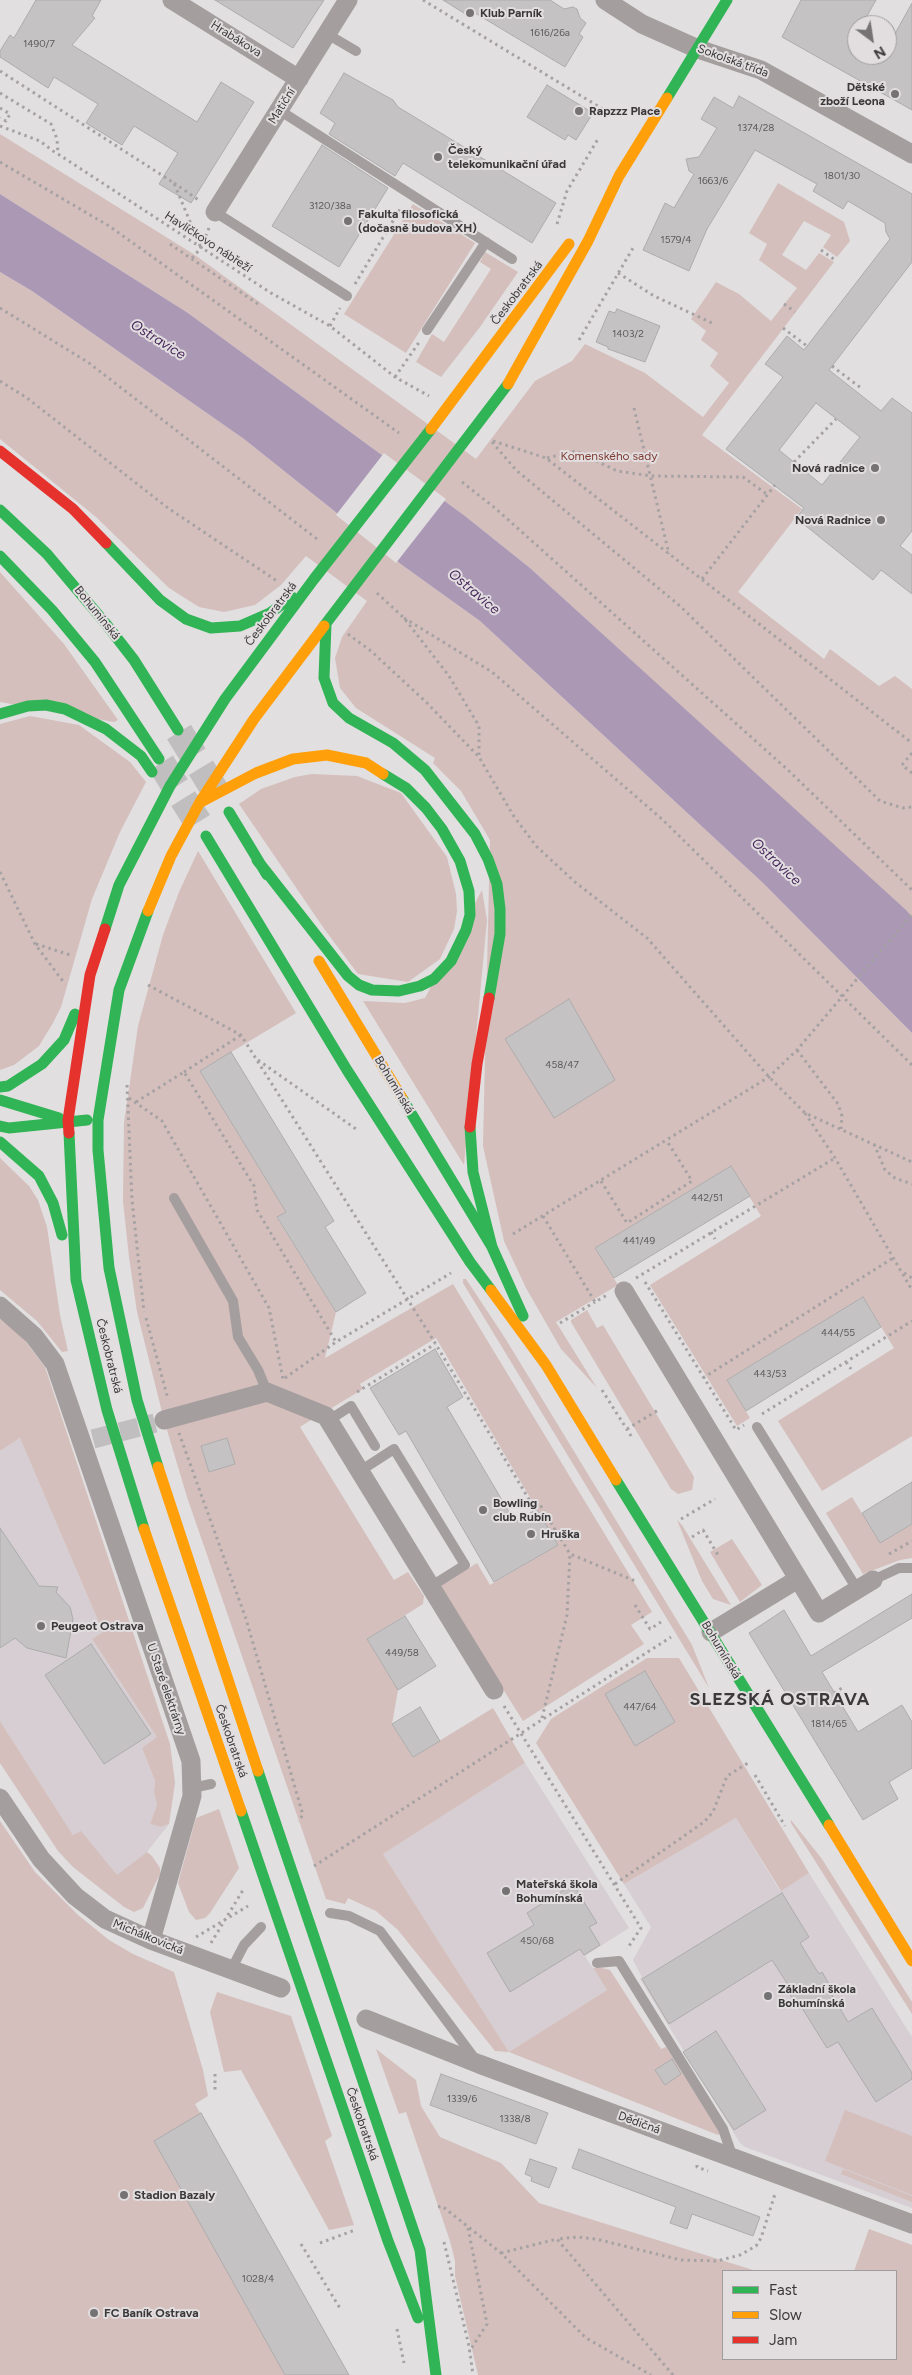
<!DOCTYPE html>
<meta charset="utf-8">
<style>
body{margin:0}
#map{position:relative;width:912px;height:2375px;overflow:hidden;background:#e1dfe0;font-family:Figtree,sans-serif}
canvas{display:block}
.legend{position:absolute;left:722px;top:2270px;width:175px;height:90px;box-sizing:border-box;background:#e2dee0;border:1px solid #9f9c9d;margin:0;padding:6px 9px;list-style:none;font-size:15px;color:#3a3838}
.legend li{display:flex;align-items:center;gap:10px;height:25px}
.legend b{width:25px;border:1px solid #9f9c9d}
.north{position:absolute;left:847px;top:15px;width:50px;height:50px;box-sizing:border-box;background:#e2dee0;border:1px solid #9f9c9d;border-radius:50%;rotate:149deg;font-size:14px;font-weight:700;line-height:20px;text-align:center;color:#3a3838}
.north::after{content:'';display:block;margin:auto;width:18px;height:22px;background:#747273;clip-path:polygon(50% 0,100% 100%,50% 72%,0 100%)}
</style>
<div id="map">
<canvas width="912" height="2375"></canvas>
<ul class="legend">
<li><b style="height:6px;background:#30b455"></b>Fast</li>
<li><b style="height:6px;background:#ff9f0a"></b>Slow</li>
<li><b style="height:6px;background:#e5322d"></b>Jam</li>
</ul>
<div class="north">N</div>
</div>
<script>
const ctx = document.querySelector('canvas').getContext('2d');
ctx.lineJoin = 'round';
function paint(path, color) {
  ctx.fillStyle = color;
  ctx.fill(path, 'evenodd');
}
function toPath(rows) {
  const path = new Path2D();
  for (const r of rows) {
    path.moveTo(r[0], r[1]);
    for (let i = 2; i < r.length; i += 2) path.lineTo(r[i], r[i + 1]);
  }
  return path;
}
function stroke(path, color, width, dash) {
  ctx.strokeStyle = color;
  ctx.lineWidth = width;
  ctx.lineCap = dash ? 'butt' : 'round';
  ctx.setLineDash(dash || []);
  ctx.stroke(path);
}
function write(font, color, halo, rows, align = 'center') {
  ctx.font = font + ' Figtree,sans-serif';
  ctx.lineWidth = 4;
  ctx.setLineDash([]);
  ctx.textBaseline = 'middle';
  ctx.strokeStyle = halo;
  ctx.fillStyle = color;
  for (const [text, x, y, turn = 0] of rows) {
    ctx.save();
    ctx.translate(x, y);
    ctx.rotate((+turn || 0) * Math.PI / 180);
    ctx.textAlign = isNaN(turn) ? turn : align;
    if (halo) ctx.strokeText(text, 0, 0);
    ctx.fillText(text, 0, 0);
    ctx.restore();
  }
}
const built = toPath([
 [20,1438,103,1632,92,1639,158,1738,142,1748,155,1781,154,1792,157,1805,150,1824,161,1827,169,1824,147,1852,117,1876,81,1832,73,1835,0,1721,0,1451],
 [525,1763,629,1928,585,1956,607,1990,509,2052,383,1854],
 [736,1818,780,1891,809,1873,912,2037,912,2208,745,2147,740,2143,640,1979,642,1977,633,1960,651,1927,624,1884]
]);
const green = toPath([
 [0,134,195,255,476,459,535,381,572,361,585,344,645,373,703,417,729,383,710,366,718,353,701,340,706,331,691,319,716,282,739,294,771,321,797,288,759,260,767,244,749,233,778,183,844,222,850,241,837,257,823,247,831,235,804,221,782,255,806,270,819,253,834,262,702,435,802,509,738,592,824,659,830,649,879,686,895,676,912,689,912,917,530,568,465,516,188,313,0,194],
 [413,204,475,243,406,353,344,314],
 [485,252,518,272,480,327,441,377,416,362,432,334,444,342,491,269,480,262],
 [0,272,32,291,244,439,402,565,480,621,763,883,912,1033,912,1436,822,1491,778,1421,894,1348,863,1297,727,1380,750,1418,737,1426,650,1285,761,1216,731,1166,595,1248,618,1285,556,1322,597,1388,561,1349,526,1288,504,1241,483,1146,490,840,461,791,433,763,435,758,356,708,340,688,335,658,342,637,367,601,306,556,281,585,255,605,224,612,199,607,169,588,96,517,0,439],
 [0,572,64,644,118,720,114,722,0,702],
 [30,716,79,725,130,762,146,782,120,832,92,899,61,1007,53,1023,39,1046,14,1065,0,1070,0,724],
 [312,774,357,776,401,793,447,857,456,894,457,911,454,929,440,959,408,982,358,974,325,930,239,804,261,789,295,777],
 [198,851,296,1013,200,1071,286,1212,277,1218,336,1312,325,1358,453,1284,652,1612,631,1625,644,1644,523,1721,439,1587,477,1563,490,1585,558,1545,436,1338,360,1384,363,1389,325,1412,314,1408,311,1420,300,1427,394,1580,408,1572,424,1596,423,1604,367,1639,398,1690,392,1724,413,1757,493,1708,525,1763,383,1854,509,2052,607,1990,593,1968,602,1968,610,1970,661,2049,666,2047,720,2133,718,2135,509,2052,495,2051,398,1930,376,1911,348,1898,345,1904,326,1899,187,1497,164,1420,137,1312,129,1257,123,1201,124,1123,138,1026,163,935,179,892],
 [482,890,487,920,464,1165,363,1001,405,1003,425,998],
 [0,1158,29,1186,38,1200,47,1227,60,1315,68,1351,62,1352,37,1321,0,1290],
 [463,1279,466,1279,505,1338,692,1645,709,1688,463,1283],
 [587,1310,597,1328,603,1325,694,1477,692,1490,678,1494,671,1489,571,1322,571,1320],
 [0,1319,21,1335,45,1367,170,1744,175,1783,169,1824,161,1827,150,1824,157,1805,154,1792,155,1781,142,1748,157,1737,92,1639,103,1632,20,1438,0,1451],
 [852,1497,880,1543,912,1524,912,1558,900,1560,863,1574,826,1513],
 [677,1520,682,1525,731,1605,713,1599,702,1581],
 [732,1539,762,1585,740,1602,710,1552],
 [647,1658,679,1658,809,1873,781,1891,736,1818,624,1884,536,1743,551,1719],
 [0,1721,73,1835,81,1831,117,1875,147,1852,152,1856,160,1868,160,1874,143,1908,134,1912,124,1907,73,1867,58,1851,0,1763],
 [219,1809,239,1868,210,1913,205,1918,196,1920,189,1912,178,1883,196,1818],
 [791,1820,822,1859,912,2002,912,2014,791,1823],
 [0,1821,35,1872,78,1915,109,1940,133,1954,174,1972,203,2070,208,2096,195,2104,349,2375,0,2375],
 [217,1992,291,2016,332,2136,325,2141,354,2225,329,2230,241,2070,224,2072,210,2012],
 [376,2049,416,2080,421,2106,440,2137,501,2163,539,2203,753,2270,723,2271,723,2359,896,2359,896,2271,854,2271,869,2229,912,2245,912,2375,478,2375,455,2276,455,2261,450,2241,406,2112,399,2114],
 [845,2110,912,2136,912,2195,825,2161],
 [843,2169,912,2196,912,2202,841,2174]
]);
const water = toPath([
 [0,194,188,313,465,516,530,568,906,910,912,917,912,1033,763,883,480,621,402,565,244,439,32,291,0,272]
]);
const pier = toPath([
 [384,453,446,499,396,563,336,515]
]);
const building = toPath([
 [36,0,101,0,92,16,95,18,72,45,197,122,221,82,254,102,191,203,159,184,178,153,134,126,122,145,86,123,98,104,54,77,48,88,0,57,0,51,10,35,14,38,36,0],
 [215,0,324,0,293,48,215,0],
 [443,0,550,0,564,9,573,7,577,9,580,18,586,23,579,34,583,37,565,67,475,13,472,18,443,0],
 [801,0,876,0,862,25,857,25,857,55,887,55,887,48,912,3,912,110,782,37,801,0],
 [344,73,393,100,398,107,556,203,532,243,403,163,395,176,329,134,335,123,320,113,344,73],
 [547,85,593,113,576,140,568,135,565,140,527,117,547,85],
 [739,96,912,194,912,262,829,370,881,411,892,398,912,413,912,531,900,546,912,555,912,594,881,570,873,580,796,518,804,508,726,449,783,377,765,364,787,336,804,350,890,239,886,232,885,223,848,201,843,209,813,191,817,184,755,150,707,229,689,271,643,250,665,203,674,208,694,174,689,171,686,159,699,157,717,128,701,119,714,97,733,108,739,96],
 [816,403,860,437,822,485,779,450,816,403],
 [322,145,388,188,339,267,272,226,322,145],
 [617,309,660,326,645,362,608,349,608,347,596,342,609,311,615,313,617,309],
 [569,999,615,1080,554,1118,505,1039,569,999],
 [231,1052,334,1221,325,1227,366,1293,336,1312,277,1217,286,1212,200,1071,231,1052],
 [731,1166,750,1196,614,1278,595,1248,731,1166],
 [863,1297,881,1327,746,1411,727,1380,863,1297],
 [435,1349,463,1397,447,1407,515,1522,537,1509,558,1545,494,1582,406,1431,399,1435,370,1388,435,1349],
 [227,1438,235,1464,209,1472,201,1446,227,1438],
 [912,1482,912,1524,880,1543,862,1513,912,1482],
 [0,1528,39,1586,58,1587,56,1592,70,1607,73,1619,66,1658,27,1648,15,1638,0,1648,0,1528],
 [912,1594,912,1618,822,1672,858,1732,902,1705,912,1722,912,1768,889,1782,898,1799,863,1820,749,1633,784,1610,811,1656,912,1594],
 [405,1616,436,1666,398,1690,367,1639,405,1616],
 [91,1644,151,1734,104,1764,45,1675,91,1644],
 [645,1671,675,1722,635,1746,605,1694,645,1671],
 [420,1707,440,1741,413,1757,392,1724,420,1707],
 [573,1884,597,1923,589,1927,600,1945,584,1955,580,1949,510,1992,487,1953,534,1925,527,1913,573,1884],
 [782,1893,809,1937,800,1943,819,1974,822,1972,832,1989,829,1990,848,2022,872,2008,912,2073,912,2079,876,2102,838,2042,827,2048,802,2008,799,2009,789,1993,792,1991,772,1960,669,2024,642,1979,782,1893],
 [716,2031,766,2110,734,2130,683,2052,716,2031],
 [672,2059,681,2074,665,2085,655,2070,672,2059],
 [441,2074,548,2113,536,2144,430,2105,441,2074],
 [201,2113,305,2297,349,2375,285,2375,154,2141,201,2113],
 [579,2149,760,2217,753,2236,692,2214,687,2229,670,2223,676,2207,572,2168,579,2149],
 [530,2159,557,2168,549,2188,531,2181,532,2177,525,2174,530,2159]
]);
const streetTunnel = toPath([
 [93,1439,155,1423]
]);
const secondaryTunnel = toPath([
 [179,732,222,802],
 [161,763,204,832]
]);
const path = toPath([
 [423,0,611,114],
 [0,71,174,183,201,248],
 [0,93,51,124,57,139,58,154,271,293,330,326,395,377,429,396],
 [0,108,10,114,6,121,0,118],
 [0,126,40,141,57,154],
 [0,162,109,226,399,433],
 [174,183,200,201],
 [557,224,567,191,598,139],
 [170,244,258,304],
 [821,250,835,260],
 [192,258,201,248,209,228],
 [618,273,654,296,714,324],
 [355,284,402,206],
 [784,304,795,312],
 [0,308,89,363,317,539],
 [330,326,340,308],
 [783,328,807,346],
 [579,340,633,248],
 [832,366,861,388],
 [395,377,420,341],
 [0,381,27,398,168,508,277,581],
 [634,408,669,554],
 [493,441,546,458,912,743],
 [492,442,516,470,680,606,880,801,903,808,912,807],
 [547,458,576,451,617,471,652,476,743,477,768,495],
 [794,462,836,419],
 [462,482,495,508,788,770,912,890],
 [702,579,775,485],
 [377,593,404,618,449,676,479,726,479,756],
 [404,618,492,672,663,820,912,1065],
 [348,634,371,651,426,702,479,757,513,815,536,846,575,882,647,938,769,1077,805,1113,912,1162],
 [912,753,902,765,912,773],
 [0,872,35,944,65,984],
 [36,944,73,956],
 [148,985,241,1035,432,1338,533,1506,539,1503,570,1554],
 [797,1050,838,1104,842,1116,841,1130],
 [258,1060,356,1129],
 [184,1072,241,1035],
 [127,1085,132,1200,144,1312],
 [129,1098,162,1121,269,1308,283,1379],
 [136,1102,184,1072,254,1186,257,1210,336,1342],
 [805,1113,835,1158,912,1290],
 [874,1144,885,1170,895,1178,912,1184],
 [601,1181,627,1223,692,1181,667,1141],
 [543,1216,595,1302,607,1295],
 [711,1232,715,1239],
 [513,1234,769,1077,797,1050,912,914],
 [904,1273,912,1278],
 [636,1278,835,1158],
 [645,1282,736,1430,744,1425],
 [146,1318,168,1399],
 [560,1323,595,1302],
 [846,1362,851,1369],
 [285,1378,336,1342,451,1273],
 [703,1378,893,1258],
 [602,1390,633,1439],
 [357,1392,435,1344],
 [762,1414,912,1321],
 [627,1429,660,1409],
 [179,1433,246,1619,303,1815,298,1821],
 [681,1519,715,1499],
 [692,1537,703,1530,718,1555],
 [889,1554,912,1541],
 [635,1605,650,1629,661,1622],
 [834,1693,842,1688],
 [504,1706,641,1928,627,1949],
 [542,1718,567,1615,570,1554,635,1581],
 [755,1775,785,1826],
 [314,1866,671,1637],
 [615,1884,704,1822,713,1812,727,1776,748,1763],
 [196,1937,248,1906],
 [211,1943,243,1890],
 [215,2074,215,2090],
 [697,2165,697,2167,708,2171],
 [438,2207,442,2206,501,2253,586,2338,651,2375],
 [468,2228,487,2324,469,2352],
 [444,2242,469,2346,473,2375],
 [320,2243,355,2230],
 [301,2244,341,2310],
 [501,2253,557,2239],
 [397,2329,404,2363],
 [673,2375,557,2239,577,2237,596,2239,681,2260,717,2261,740,2255,756,2246,761,2238,775,2194]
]);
const lane = toPath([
 [327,34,356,51],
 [279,110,512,259],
 [215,212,347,296],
 [427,330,486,242],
 [174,1198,233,1301,238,1337,258,1370,267,1392],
 [329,1420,351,1406,375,1446],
 [757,1427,857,1589],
 [360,1471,394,1449,465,1565,430,1587],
 [873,1580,899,1568,912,1568],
 [192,1788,211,1784],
 [330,1913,349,1916,380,1931,475,2059],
 [597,1963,619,1961,723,2129,733,2158],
 [231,1970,244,1945,261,1927]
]);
const street = toPath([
 [172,0,299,79],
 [605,0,642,24,698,49,761,70,912,154],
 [215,212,348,0],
 [624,1291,819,1613,873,1580],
 [0,1306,34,1336,55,1364,191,1761,192,1796,151,1940],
 [164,1420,267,1392,326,1416,494,1690],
 [711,1632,798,1579],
 [0,1798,41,1859,75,1896,105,1919,151,1940,281,1988],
 [366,2019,479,2064,912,2224]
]);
const fast = toPath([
 [667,98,727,0],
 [0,510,47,554,106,624,134,660,178,730],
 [106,543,160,600,186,619,211,628,240,626,270,613,292,597],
 [0,556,52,610,95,662,159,759],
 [326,624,324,678,333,703,349,718,393,743,425,770,475,834,488,859,497,884,500,909,500,934,489,998],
 [324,626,508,384],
 [0,714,28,706,46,705,65,709,106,729,141,756,152,772],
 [229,812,267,875],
 [206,836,347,1070,470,1262,491,1290],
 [257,860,348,976,359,985,372,990,399,991,420,986,434,979,451,961,466,930,470,915,469,891,460,861,442,829,426,808,406,788,383,774],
 [148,911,119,990,98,1120,98,1150,109,1268,137,1400,158,1467],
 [105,929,119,885,170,786,225,699,314,579,431,429],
 [0,1087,8,1086,42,1064,64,1040,75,1014],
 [402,1098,492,1247,523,1316],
 [0,1100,59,1118],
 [0,1126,9,1128,87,1120],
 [470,1127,473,1172,492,1247],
 [69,1133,76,1280,107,1410,144,1529],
 [0,1142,39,1176,53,1203,62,1235],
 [616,1480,829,1825],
 [258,1771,420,2250,436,2375],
 [241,1811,388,2241,418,2318]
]);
const slow = toPath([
 [508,384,588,241,619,176,667,98],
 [431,429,569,244],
 [201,802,256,773,293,759,327,755,366,763,383,774],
 [148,911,171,856,200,802,254,719,324,626],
 [319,961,402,1098],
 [491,1290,546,1365,616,1480],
 [158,1467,258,1771],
 [144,1529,241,1811],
 [829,1825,912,1961]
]);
const jam = toPath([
 [0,451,73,509,106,543],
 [470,1127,477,1064,489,998],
 [69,1133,68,1120,90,975,105,929]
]);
const markers = [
 [470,13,5,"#747273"],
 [895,94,5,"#747273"],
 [579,111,5,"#747273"],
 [438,157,5,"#747273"],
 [348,221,5,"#747273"],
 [875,468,5,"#747273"],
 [881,520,5,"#747273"],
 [483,1510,5,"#747273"],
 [531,1534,5,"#747273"],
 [41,1626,5,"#747273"],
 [506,1891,5,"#747273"],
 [768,1996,5,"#747273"],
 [124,2195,5,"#747273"],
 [94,2313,5,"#747273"]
];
const numberNames = [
 ["1616/26a",550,33],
 ["1490/7",39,44],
 ["1374/28",756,128],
 ["1801/30",842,176],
 ["1663/6",713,181],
 ["3120/38a",330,206],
 ["1579/4",676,240],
 ["1403/2",628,334],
 ["458/47",562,1065],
 ["442/51",707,1198],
 ["441/49",639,1241],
 ["444/55",838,1333],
 ["443/53",770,1374],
 ["449/58",402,1653],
 ["447/64",640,1707],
 ["1814/65",829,1724],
 ["450/68",537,1941],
 ["1339/6",462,2099],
 ["1338/8",515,2119],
 ["1028/4",258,2279]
];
const poiNames = [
 ["Klub Parník",480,13],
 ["Dětské",885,87,"right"],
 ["zboží Leona",885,101,"right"],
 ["Rapzzz Place",589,111],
 ["Český",448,150],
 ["telekomunikační úřad",448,164],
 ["Fakulta filosofická",358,214],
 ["(dočasně budova XH)",358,228],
 ["Nová radnice",865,468,"right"],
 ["Nová Radnice",871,520,"right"],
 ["Bowling",493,1503],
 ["club Rubín",493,1517],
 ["Hruška",541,1534],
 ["Peugeot Ostrava",51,1626],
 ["Mateřská škola",516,1884],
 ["Bohumínská",516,1898],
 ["Základní škola",778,1989],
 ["Bohumínská",778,2003],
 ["Stadion Bazaly",134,2195],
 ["FC Baník Ostrava",104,2313]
];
const streetNames = [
 ["Hrabákova",236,39,32],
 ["Sokolská třída",733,61,20],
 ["Matiční",282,106,-58],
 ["Havlíčkovo nábřeží",208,242,33],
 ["Českobratrská",517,293,-53],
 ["Bohumínská",97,613,51],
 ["Českobratrská",271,614,-53],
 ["Bohumínská",394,1085,59],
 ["Českobratrská",109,1356,76],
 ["Bohumínská",721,1650,59],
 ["U Staré elektrárny",166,1689,71],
 ["Českobratrská",231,1741,71],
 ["Michálkovická",148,1937,22],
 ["Dědičná",639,2123,20],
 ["Českobratrská",362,2124,71]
];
const parkNames = [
 ["Komenského sady",609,456]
];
const waterNames = [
 ["Ostravice",158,340,32],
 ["Ostravice",474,592,40],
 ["Ostravice",776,862,43]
];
const districtNames = [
 ["SLEZSKÁ OSTRAVA",780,1700]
];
paint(built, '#d6ced2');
paint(green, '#d4bfbc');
paint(water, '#aa98b5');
paint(pier, '#e1dfe0');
paint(building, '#c4c2c3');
stroke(building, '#adacad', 1);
stroke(streetTunnel, '#c0bebe', 19, [19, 9]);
stroke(secondaryTunnel, '#c0bebe', 28, [28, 14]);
stroke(path, '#a6a2a3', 3, [2.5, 4]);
stroke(lane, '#a59e9f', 10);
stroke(street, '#a59e9f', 19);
stroke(fast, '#30b455', 11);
stroke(slow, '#ff9f0a', 11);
stroke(jam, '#e5322d', 11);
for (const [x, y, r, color] of markers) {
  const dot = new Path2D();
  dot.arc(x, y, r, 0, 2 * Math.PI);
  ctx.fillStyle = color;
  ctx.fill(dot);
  stroke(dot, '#e2dee0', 2);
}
write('10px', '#5c5a5b', null, numberNames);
write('bold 12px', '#3a3838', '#e2dee0', poiNames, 'left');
write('12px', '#3a3838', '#e2dee0', streetNames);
write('12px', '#7f3c32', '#e2dee0', parkNames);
write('italic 14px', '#48285d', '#e2dee0', waterNames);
ctx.letterSpacing = '1px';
write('bold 18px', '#3c393a', '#e2dee0', districtNames);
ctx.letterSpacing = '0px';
</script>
